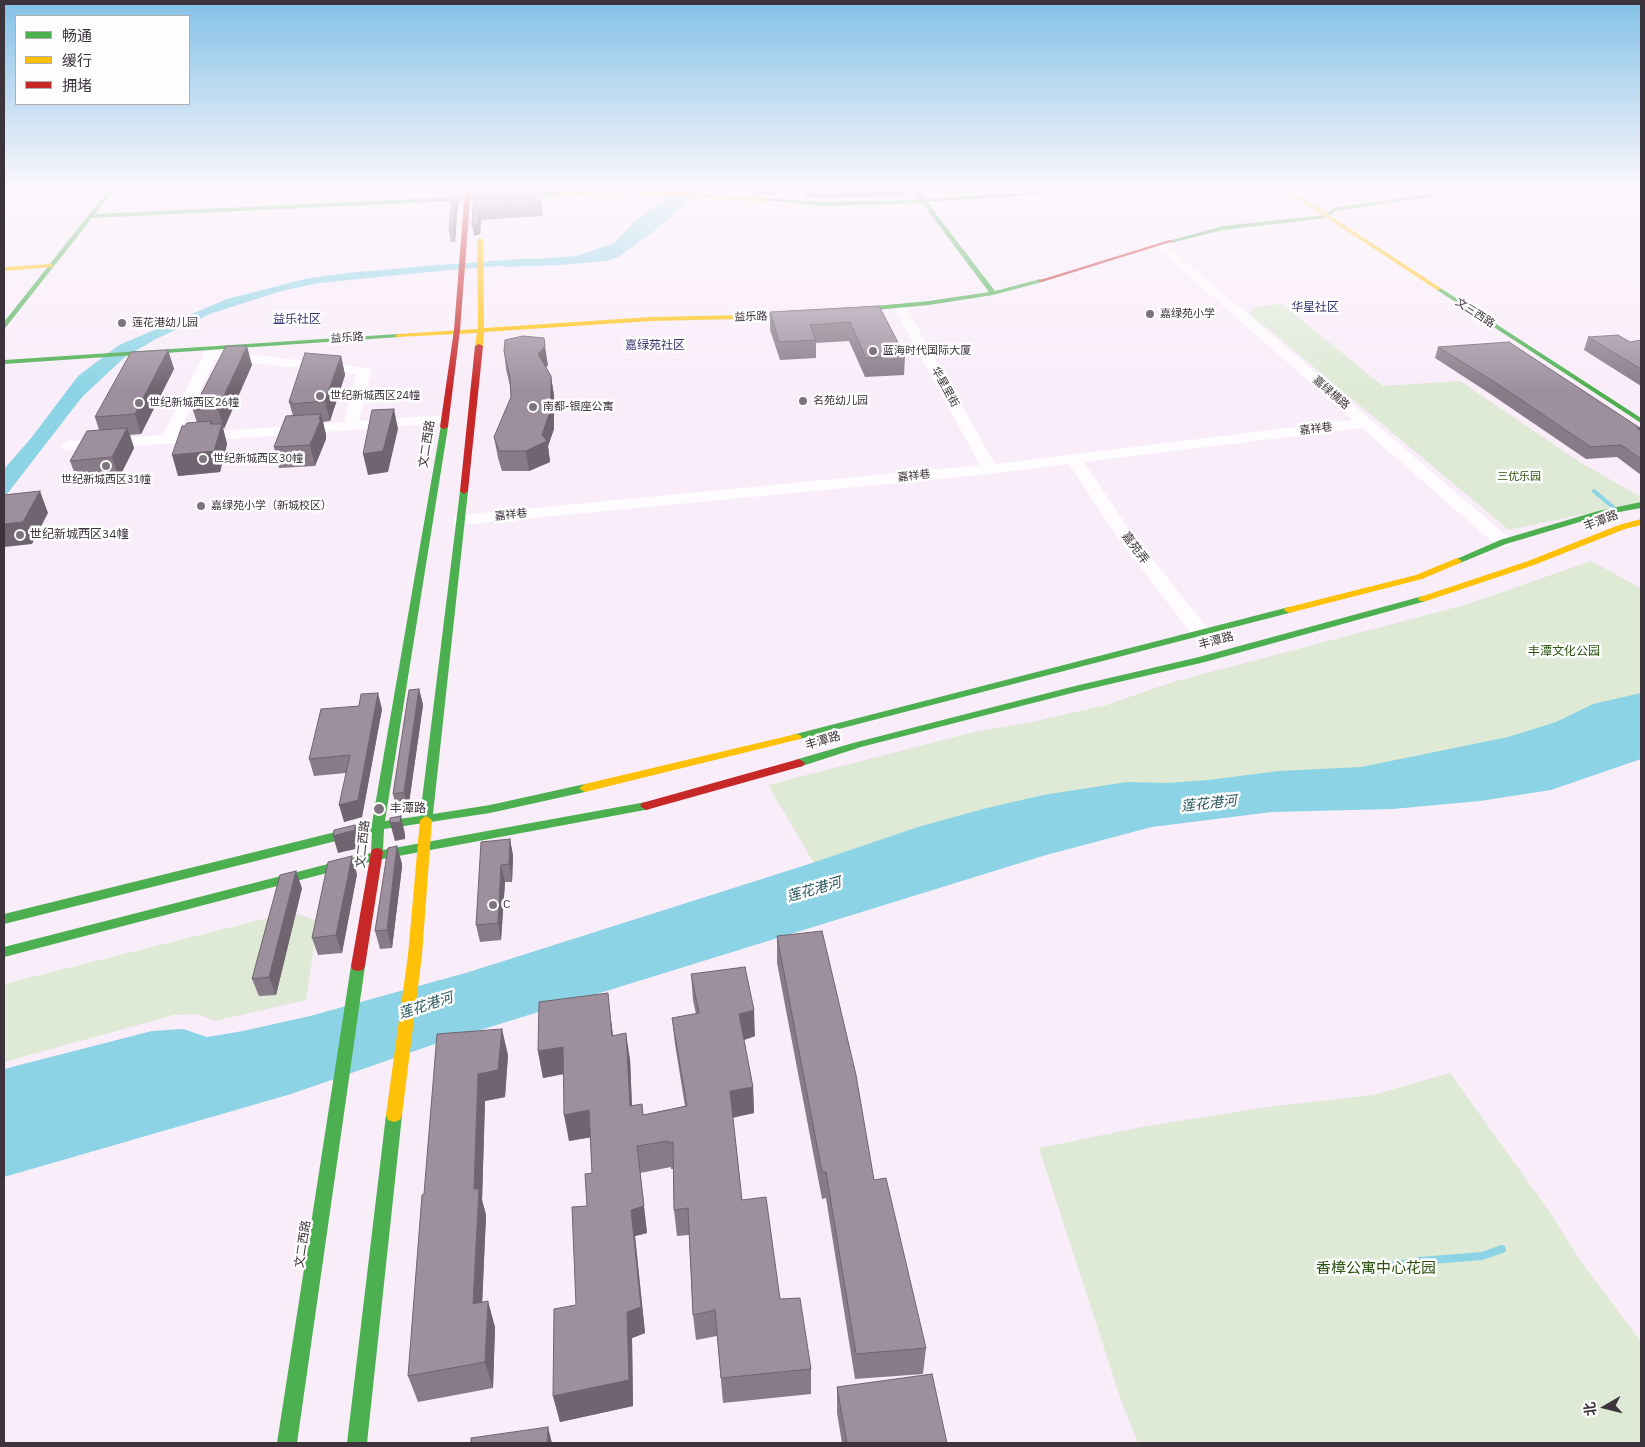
<!DOCTYPE html>
<meta charset="utf-8">
<style>
body{margin:0}
#map{position:relative;width:1645px;height:1447px;overflow:hidden;background:#f9edf9;font-family:"IBM Plex Sans","Noto Sans SC",sans-serif}
canvas{display:block}
.frame{position:absolute;inset:0;border:5px solid #3c333c;pointer-events:none}
.legend{position:absolute;left:15px;top:15px;width:175px;height:90px;box-sizing:border-box;background:#fdfdfd;border:1px solid #b0acb0;margin:0;padding:6px 9px;list-style:none;font-size:15px;color:#3c333c}
.legend li{display:flex;align-items:center;gap:10px;height:25px}
.legend b{width:25px;border:1px solid #b0acb0}
.north{position:absolute;left:1580px;top:1382px;width:50px;height:50px;-webkit-text-stroke:4px #fdfdfd;paint-order:stroke;rotate:262deg;font-size:14px;font-weight:700;line-height:20px;text-align:center;color:#3c333c}
.north::after{content:'';display:block;margin:auto;width:18px;height:22px;background:#3c333c;clip-path:polygon(50% 0,100% 100%,50% 72%,0 100%)}
</style>
<div id="map">
<canvas width="1645" height="1447"></canvas>
<div class="frame"></div>
<ul class="legend">
<li><b style="height:6px;background:#4caf50"></b>畅通</li>
<li><b style="height:6px;background:#ffc107"></b>缓行</li>
<li><b style="height:6px;background:#c62828"></b>拥堵</li>
</ul>
<div class="north">北</div>
</div>
<script>
const ctx = document.querySelector('canvas').getContext('2d');
ctx.lineJoin = 'round';
function paint(path, color) {
  ctx.fillStyle = color;
  ctx.fill(path, 'evenodd');
}
function toPath(rows) {
  const path = new Path2D();
  for (const r of rows) {
    path.moveTo(r[0], r[1]);
    for (let i = 2; i < r.length; i += 2) path.lineTo(r[i], r[i + 1]);
  }
  return path;
}
function stroke(path, color, width, dash) {
  ctx.strokeStyle = color;
  ctx.lineWidth = width;
  ctx.lineCap = dash ? 'butt' : 'round';
  ctx.setLineDash(dash || []);
  ctx.stroke(path);
}
function write(font, color, halo, rows, align = 'center') {
  ctx.font = font + ' "IBM Plex Sans","Noto Sans SC",sans-serif';
  ctx.lineWidth = 5;
  ctx.setLineDash([]);
  ctx.textBaseline = 'middle';
  ctx.strokeStyle = halo;
  ctx.fillStyle = color;
  for (const [text, x, y, turn = 0] of rows) {
    ctx.save();
    ctx.translate(x, y);
    ctx.rotate((+turn || 0) * Math.PI / 180);
    ctx.textAlign = isNaN(turn) ? turn : align;
    if (halo) ctx.strokeText(text, 0, 0);
    ctx.fillText(text, 0, 0);
    ctx.restore();
  }
}
const green = toPath([
 [1282,304,1383,386,1460,381,1583,464,1641,497,1641,502,1509,530,1249,313,1254,307],
 [1591,561,1641,588,1641,708,1498,752,819,872,768,785,974,732,1027,723,1106,705,1173,682,1468,604],
 [292,912,318,921,306,1000,215,1021,198,1014,174,1015,4,1062,4,984],
 [1450,1073,1549,1211,1580,1260,1641,1342,1641,1443,1138,1443,1121,1400,1039,1148,1147,1126,1268,1107,1373,1095]
]);
const water = toPath([
 [681,188,705,188,654,231,618,257,606,261,561,265,504,267,505,261,576,256,614,243,637,219],
 [440,265,439,271,319,283,281,291,210,314,156,339,125,357,82,397,4,498,4,469,32,437,78,376,119,345,227,299,305,279,346,273],
 [1641,693,1641,759,1551,790,1480,801,1393,809,1272,812,1152,827,1046,855,435,1044,291,1094,4,1177,4,1069,152,1031,183,1029,207,1037,243,1031,310,1016,469,972,809,864,918,827,983,809,1043,795,1127,782,1167,783,1208,780,1279,771,1361,767,1508,737,1556,722,1593,704]
]);
const streamFar1 = toPath([
 [1594,491,1614,508]
]);
const stream = toPath([
 [1373,1269,1420,1261,1482,1256,1502,1249]
]);
const canal = toPath([
 [531,258,536,261,535,263,414,273,409,270,414,267,531,258]
]);
const street = toPath([
 [1159,241,1163,242,1509,538,1512,542,1509,546,1503,547,1497,546,1362,428,1084,462,1130,531,1211,633,1208,637,1201,639,1194,637,1118,538,1069,464,990,474,461,525,455,524,453,520,455,516,461,515,980,465,893,306,899,302,905,306,995,464,1353,420,1155,246,1153,244,1155,242,1159,241],
 [214,344,219,345,221,348,219,351,369,368,371,371,359,421,445,415,450,416,452,419,450,422,445,423,69,451,64,449,61,446,64,443,69,441,163,435,207,348,214,344],
 [215,359,356,374,344,422,178,434,215,359]
]);
const fast = toPath([
 [110,188,116,188,95,214,559,192,562,194,559,196,92,218,6,327,4,328,4,322,110,188],
 [915,188,925,199,1103,188,1106,190,927,202,995,291,1040,279,1042,280,1042,282,993,295,929,305,799,317,739,318,738,317,741,315,799,313,929,301,989,292,922,203,823,206,764,200,767,198,823,202,919,200,912,190,915,188],
 [1474,188,1489,188,1335,211,1327,218,1223,230,1171,243,1168,241,1223,226,1325,215,1333,208,1474,188],
 [1439,287,1641,418,1641,423,1437,290,1437,288,1439,287],
 [398,334,401,336,400,337,4,364,4,360,398,334],
 [441,425,448,427,385,821,420,816,460,491,464,488,468,491,433,814,490,805,585,784,591,788,585,792,490,813,384,829,383,850,646,802,652,806,650,809,377,860,4,957,4,947,371,853,372,832,4,924,4,914,372,823,441,425],
 [1641,502,1641,508,1603,515,1506,544,1460,563,1457,564,1452,561,1500,540,1598,511,1641,502],
 [1423,596,1426,597,1428,599,1426,601,1205,662,1076,692,861,747,799,767,793,763,795,760,853,743,1075,686,1199,657,1423,596],
 [1289,607,1294,610,1293,612,796,740,790,737,792,735,1289,607],
 [358,961,363,962,365,966,297,1443,277,1443,351,966,353,962,358,961],
 [394,1108,400,1110,402,1115,367,1443,347,1443,386,1115,388,1110,394,1108]
]);
const slow = toPath([
 [1281,188,1288,188,1442,289,1437,290,1281,188],
 [627,189,767,198,770,200,767,202,627,193,559,196,556,194,559,192,627,189],
 [480,238,483,240,484,328,651,317,741,315,744,317,741,319,651,321,484,332,483,346,479,348,475,346,477,333,396,337,395,336,398,334,478,329,477,240,480,238],
 [51,264,53,265,53,267,4,271,4,267,51,264],
 [1641,519,1641,525,1625,529,1534,565,1426,601,1420,601,1418,599,1420,597,1528,561,1619,525,1641,519],
 [1457,558,1462,561,1460,563,1422,579,1289,613,1284,610,1285,608,1416,575,1457,558],
 [796,734,800,735,802,737,800,739,585,792,579,788,585,784,796,734],
 [426,816,432,820,422,955,402,1115,400,1120,394,1122,388,1120,386,1115,408,955,420,820,426,816]
]);
const jam = toPath([
 [465,188,471,188,460,330,448,427,444,429,440,427,454,330,465,188],
 [1169,240,1174,241,1042,282,1037,281,1169,240],
 [479,344,483,346,468,491,464,494,460,491,475,346,479,344],
 [799,759,805,763,803,766,646,810,640,806,642,803,799,759],
 [377,848,381,849,383,852,365,966,363,970,358,971,353,970,351,966,371,852,373,849,377,848]
]);
const wall = toPath([
 [442,188,461,188,459,193,443,194],
 [475,188,478,188,478,192,476,192],
 [752,188,795,188,774,189,775,195,754,194],
 [802,188,902,188,902,196,823,198,806,197],
 [540,191,543,216,481,220,480,234,474,236,474,194],
 [456,195,458,205,455,242,451,242,449,231],
 [879,306,905,356,904,375,865,377,849,341,816,343,816,358,780,360,770,330,770,312],
 [1588,337,1630,342,1641,340,1641,386,1584,350],
 [1438,347,1640,428,1640,430,1641,431,1641,475,1617,457,1586,459,1489,393,1435,358],
 [168,350,174,369,141,434,130,435,134,448,119,478,78,482,70,461,99,430,95,417],
 [504,351,548,365,546,367,551,376,554,396,554,429,548,446,550,462,529,471,502,471,498,458,494,437,511,397,510,386,506,369],
 [341,356,345,375,330,421,323,422,326,439,315,466,279,468,274,447,293,416,289,402],
 [252,365,223,429,227,444,220,472,178,476,185,426,197,423,193,410],
 [419,689,423,705,408,810,397,811,393,794],
 [359,706,382,709,362,817,344,822,346,773,314,776,309,759],
 [510,839,513,856,512,882,505,882,501,940,480,942,476,925],
 [397,846,402,864,402,867,392,948,380,949,375,931],
 [357,874,342,953,318,955,312,938],
 [302,888,276,995,259,996,252,979],
 [777,936,874,1180,926,1348,923,1374,855,1379,826,1198,822,1199,777,963],
 [691,974,755,1036,744,1040,753,1087,754,1113,733,1117,742,1200,780,1299,811,1369,811,1394,723,1403,717,1336,696,1340,693,1315,689,1235,677,1236,674,1210,673,1169,671,1169,671,1167,640,1173,647,1233,635,1236,645,1333,632,1338,633,1406,560,1422,553,1396,576,1305,587,1206,592,1173,590,1137,569,1141,564,1074,543,1078,538,1051,611,1020,613,1035,630,1059,632,1106,643,1115,685,1106,675,1044,672,1018,696,1014,693,1000],
 [508,1055,505,1097,485,1101,482,1200,486,1215,482,1303,495,1327,493,1388,418,1402,408,1376,424,1194],
 [837,1387,947,1443,842,1443,837,1413]
]);
const shadedWall = toPath([
 [456,195,458,205,455,242,453,231],
 [479,210,481,220,480,234,474,236,472,226],
 [247,346,252,365,224,429,218,409],
 [545,346,548,365,541,373,538,354],
 [168,350,174,369,141,434,135,414],
 [341,356,345,375,330,421,325,401],
 [551,376,554,396,554,429,548,446,550,462,529,471,526,451,542,435],
 [394,409,398,429,388,472,368,475,363,454],
 [321,414,326,434,326,439,315,466,310,445],
 [212,421,217,439,222,424,227,444,220,472,178,476,172,455,210,424],
 [127,428,134,448,119,478,112,457],
 [40,491,48,513,32,544,4,547,4,524],
 [419,689,423,705,408,810,404,792],
 [378,693,382,709,362,817,344,822,339,805],
 [401,816,405,834,405,839,395,841,390,823],
 [355,825,360,842,360,848,338,853,333,836],
 [510,839,513,856,512,882,509,864],
 [397,846,402,864,402,867,392,948,387,930],
 [352,856,357,874,342,953,336,935],
 [501,865,505,882,501,940,498,923],
 [296,871,302,888,276,995,269,977],
 [608,993,611,1020,616,1062,612,1036],
 [754,1010,755,1036,741,1041,739,1014],
 [502,1029,508,1055,505,1097,485,1101,482,1200,486,1215,481,1330,473,1304,474,1189,478,1074],
 [626,1033,630,1059,633,1133,630,1106],
 [563,1047,568,1073,543,1078,538,1051],
 [753,1087,754,1113,732,1118,730,1091],
 [589,1110,593,1137,569,1141,564,1115],
 [637,1146,647,1233,635,1236,645,1333,632,1338,633,1406,560,1422,553,1396,627,1312,631,1210],
 [488,1301,495,1327,493,1388,485,1362],
 [548,1427,552,1443,547,1443]
]);
const building = toPath([
 [540,191,541,207,479,210,478,224,472,226,474,194,540,191],
 [452,195,456,195,453,231,449,231,452,195],
 [879,306,905,356,866,358,850,322,810,325,816,340,779,342,770,312,879,306],
 [1618,335,1630,342,1641,340,1641,369,1588,337,1618,335],
 [523,336,544,338,545,346,538,354,551,376,551,409,542,435,547,441,526,451,499,451,494,437,511,397,510,378,504,351,505,340,523,336],
 [1509,342,1640,428,1637,428,1641,431,1641,459,1621,445,1591,447,1493,381,1438,347,1509,342],
 [226,346,247,346,218,409,193,410,226,346],
 [168,350,135,414,95,417,131,352,168,350],
 [305,353,341,356,325,401,292,404,292,402,289,402,305,353],
 [394,409,383,451,363,454,372,410,394,409],
 [321,414,319,419,321,419,310,445,274,447,286,416,321,414],
 [212,421,210,424,222,424,214,451,172,455,182,426,185,426,187,423,212,421],
 [127,428,112,457,70,461,87,431,127,428],
 [40,491,23,522,4,524,4,495,40,491],
 [419,689,404,792,393,794,409,690,419,689],
 [378,693,358,800,339,805,350,755,309,759,321,709,359,706,361,694,378,693],
 [401,816,400,822,390,823,390,818,401,816],
 [355,825,355,830,333,836,334,830,355,825],
 [510,839,509,864,501,865,498,923,476,925,481,842,510,839],
 [397,846,387,930,375,931,388,848,397,846],
 [352,856,336,935,312,938,328,862,352,856],
 [296,871,269,977,252,979,280,875,296,871],
 [822,931,856,1075,874,1180,886,1178,926,1348,856,1354,826,1172,822,1172,777,936,822,931],
 [745,967,754,1010,739,1014,753,1087,730,1091,742,1200,766,1197,780,1299,800,1298,811,1369,721,1378,715,1310,693,1315,688,1208,674,1210,673,1142,668,1143,668,1141,637,1146,644,1206,631,1210,641,1307,627,1312,629,1380,553,1396,554,1309,576,1305,572,1207,587,1206,585,1174,592,1173,589,1110,564,1115,563,1047,538,1051,539,1002,608,993,612,1036,626,1033,630,1106,642,1104,643,1115,687,1106,672,1018,699,1013,691,974,745,967],
 [502,1029,498,1070,478,1074,474,1189,479,1189,473,1304,488,1301,485,1362,408,1376,422,1195,424,1194,437,1034,502,1029],
 [932,1374,947,1443,847,1443,837,1387,932,1374],
 [548,1427,547,1443,471,1443,471,1438,548,1427]
]);
const markers = [
 [1150,314,5,"#7e747e"],
 [122,323,5,"#7e747e"],
 [873,351,5,"#7e747e"],
 [320,396,5,"#7e747e"],
 [803,401,5,"#7e747e"],
 [139,403,5,"#7e747e"],
 [533,407,5,"#7e747e"],
 [203,459,5,"#7e747e"],
 [106,466,5,"#7e747e"],
 [201,506,5,"#7e747e"],
 [20,535,5,"#7e747e"],
 [379,809,6,"#7e747e"],
 [493,905,5,"#7e747e"]
];
const farStreetnames = [
 ["文三西路",1475,313,33],
 ["益乐路",751,317,-2],
 ["益乐路",347,338,-4],
 ["华星里街",945,387,61],
 ["嘉绿横路",1331,393,41],
 ["嘉祥巷",1316,429,-7],
 ["嘉祥巷",914,476,-6],
 ["嘉祥巷",511,515,-6]
];
const farPoinames = [
 ["嘉绿苑小学",1160,314],
 ["莲花港幼儿园",132,323],
 ["蓝海时代国际大厦",883,351],
 ["世纪新城西区24幢",330,396],
 ["名苑幼儿园",813,401],
 ["世纪新城西区26幢",149,403],
 ["南都-银座公寓",543,407],
 ["世纪新城西区30幢",213,459],
 ["世纪新城西区31幢",106,480,"center"],
 ["嘉绿苑小学（新城校区）",211,506]
];
const farParknames = [
 ["三优乐园",1519,477]
];
const farQuarternames = [
 ["华星社区",1315,308],
 ["益乐社区",297,320],
 ["嘉绿苑社区",655,346]
];
const streetNames = [
 ["文二西路",427,444,-81],
 ["丰潭路",1601,521,-21],
 ["嘉苑弄",1135,548,53],
 ["丰潭路",1216,641,-15],
 ["丰潭路",823,741,-17],
 ["文二西路",363,844,-84],
 ["文二西路",303,1244,-81]
];
const poiNames = [
 ["世纪新城西区34幢",30,535],
 ["丰潭路",390,809],
 ["C",503,905]
];
const parkNames = [
 ["丰潭文化公园",1564,652]
];
const waterNames = [
 ["莲花港河",1209,804,-6],
 ["莲花港河",814,890,-16],
 ["莲花港河",426,1006,-18]
];
const nearParknames = [
 ["香樟公寓中心花园",1376,1269]
];
paint(green, '#deead5');
paint(water, '#8cd4e5');
stroke(streamFar1, '#8cd4e5', 4);
stroke(stream, '#8cd4e5', 8);
paint(canal, '#8cd4e5');
paint(street, '#fefcfe');
paint(fast, '#4caf50');
paint(slow, '#ffc107');
paint(jam, '#c62828');
paint(wall, '#887b88');
paint(shadedWall, '#6f646f');
paint(building, '#9e8f9e');
stroke(building, '#6f646f', 1);
const sky = ctx.createLinearGradient(0, 0, 0, 391);
sky.addColorStop(0, '#83c1e7');
sky.addColorStop(0.48, '#fcf7fc');
sky.addColorStop(1, '#fcf7fc00');
ctx.fillStyle = sky;
ctx.fillRect(0, 0, 1645, 391);
for (const [x, y, r, color] of markers) {
  const dot = new Path2D();
  dot.arc(x, y, r, 0, 2 * Math.PI);
  ctx.fillStyle = color;
  ctx.fill(dot);
  stroke(dot, '#fdfdfd', 2);
}
write('11px', '#3c333c', '#fdfdfd', farStreetnames);
write('11px', '#3c333c', '#fdfdfd', farPoinames, 'left');
write('11px', '#29510c', '#fdfdfd', farParknames);
write('12px', '#373672', '#fdfdfd', farQuarternames);
write('12px', '#3c333c', '#fdfdfd', streetNames);
write('12px', '#3c333c', '#fdfdfd', poiNames, 'left');
write('12px', '#29510c', '#fdfdfd', parkNames);
write('italic 14px', '#26555d', '#fdfdfd', waterNames);
write('15px', '#29510c', '#fdfdfd', nearParknames);
</script>
